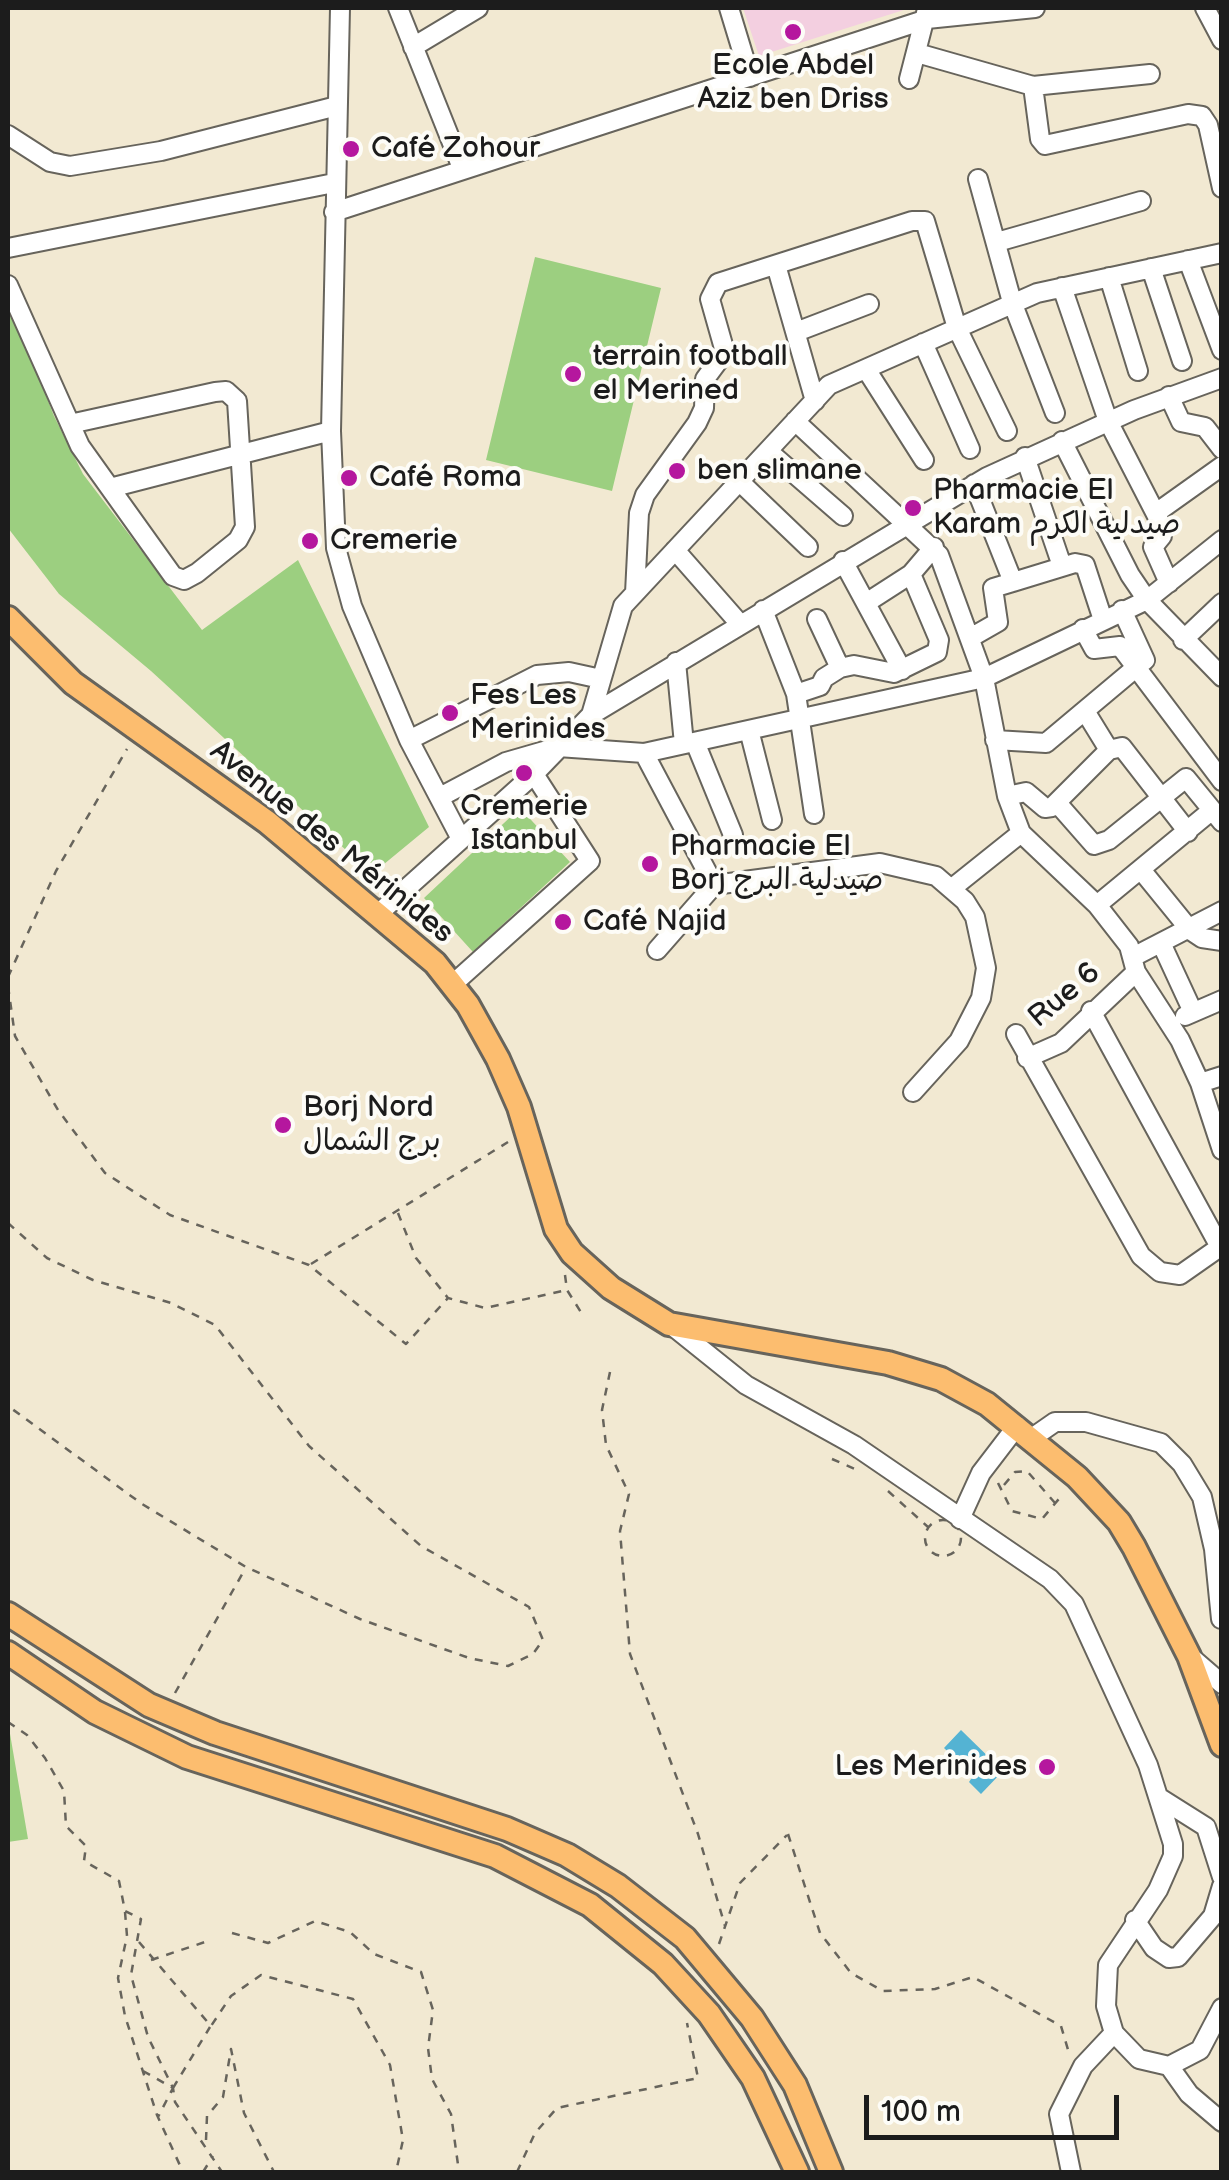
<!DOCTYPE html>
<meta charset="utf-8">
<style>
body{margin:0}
#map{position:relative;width:1229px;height:2180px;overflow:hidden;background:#f2e9d2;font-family:"Balsamiq Sans",sans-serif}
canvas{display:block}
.frame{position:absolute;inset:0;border:10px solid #1c1c1c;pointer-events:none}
.scale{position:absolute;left:864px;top:2095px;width:255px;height:45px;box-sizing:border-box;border:5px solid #1c1c1c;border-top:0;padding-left:12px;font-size:30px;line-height:35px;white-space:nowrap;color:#1c1c1c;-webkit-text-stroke:8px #fdfcf7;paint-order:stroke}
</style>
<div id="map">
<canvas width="1229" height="2180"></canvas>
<div class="frame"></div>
<div class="scale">100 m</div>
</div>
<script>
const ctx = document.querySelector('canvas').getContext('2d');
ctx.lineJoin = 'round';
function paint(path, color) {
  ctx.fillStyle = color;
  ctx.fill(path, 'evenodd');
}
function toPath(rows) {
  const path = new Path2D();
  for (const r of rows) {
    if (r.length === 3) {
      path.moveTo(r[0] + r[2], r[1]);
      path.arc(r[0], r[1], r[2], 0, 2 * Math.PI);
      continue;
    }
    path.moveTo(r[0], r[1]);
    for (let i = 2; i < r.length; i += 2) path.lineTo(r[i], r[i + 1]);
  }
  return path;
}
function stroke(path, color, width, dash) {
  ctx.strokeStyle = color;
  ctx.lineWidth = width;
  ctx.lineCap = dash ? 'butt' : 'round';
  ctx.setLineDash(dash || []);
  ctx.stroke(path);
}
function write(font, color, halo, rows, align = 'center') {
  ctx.font = font + ' "Balsamiq Sans","Playpen Sans Arabic",sans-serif';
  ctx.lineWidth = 8;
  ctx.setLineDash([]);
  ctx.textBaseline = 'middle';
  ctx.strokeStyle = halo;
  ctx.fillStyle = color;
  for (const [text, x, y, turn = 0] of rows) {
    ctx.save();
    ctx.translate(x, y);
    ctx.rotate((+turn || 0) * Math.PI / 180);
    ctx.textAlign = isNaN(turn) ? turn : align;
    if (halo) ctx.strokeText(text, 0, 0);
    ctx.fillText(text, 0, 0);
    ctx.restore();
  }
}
const built = toPath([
 [743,8,910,8,759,56]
]);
const green = toPath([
 [535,257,661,288,612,491,486,460],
 [8,313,23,336,54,416,83,474,202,630,298,560,429,827,372,874,151,671,59,594,8,528],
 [520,808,570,862,473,952,424,898],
 [8,1722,28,1839,8,1842]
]);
const water = toPath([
 [961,1730,1003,1771,981,1794,969,1782,973,1776,944,1748]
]);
const path = toPath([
 [8,977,56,871,127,749],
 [8,986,15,1036,58,1110,105,1173,170,1215,309,1265,406,1344,448,1298],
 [398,1213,416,1258,448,1298,485,1308,567,1290],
 [8,1223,47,1258,93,1280,171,1303,215,1325,309,1446,421,1546,529,1607,543,1640,533,1654,508,1666,469,1658,360,1619,246,1567,142,1504,8,1406],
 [311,1264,508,1142],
 [565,1275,567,1290,584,1317],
 [610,1372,602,1410,606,1445,629,1494,620,1531,630,1654,698,1834,725,1926],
 [832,1459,857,1470],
 [998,1483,1012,1511,1042,1519,1063,1494],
 [1004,1485,1015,1472,1027,1471,1055,1503],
 [888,1491,928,1527],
 [943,1538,18],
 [175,1693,245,1569],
 [8,1722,27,1735,45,1758,64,1791,66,1826,86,1846,84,1861,119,1881,125,1911,141,1919,131,1975,148,2037,173,2088,175,2102,222,2172],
 [788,1834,820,1933,851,1973,883,1991,935,1989,973,1977,1061,2026,1069,2053],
 [125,1912,127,1936,118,1978,125,2016,157,2115,183,2172],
 [232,1933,268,1943,315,1921,350,1932,374,1954,421,1972,433,2010,428,2048,432,2079,451,2114,459,2172],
 [139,1942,211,2026,231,1996,261,1975,353,1999,390,2065,403,2140,396,2172],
 [719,1944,740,1883,787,1835],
 [151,1960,205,1942],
 [143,2071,173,2088,158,2117],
 [173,2088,210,2027],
 [206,2140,207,2116,223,2097,231,2049,244,2113,274,2172],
 [203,2172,213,2156],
 [517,2172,535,2133,557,2108,698,2078,687,2023]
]);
const minor = toPath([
 [340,8,331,431,336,548,352,606,409,740,461,839],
 [398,8,462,168],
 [729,8,750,77],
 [1205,8,1222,40],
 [413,47,478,8],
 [917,53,1033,86,1150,74],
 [909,79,926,13],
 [1033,86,1040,139,1045,145,1188,114,1202,116,1208,125,1222,188],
 [8,135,50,162,70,166,161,151,337,106],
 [978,179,1012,302,1055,413],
 [334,212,927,19,1035,8],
 [997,242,1141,201],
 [8,248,334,183],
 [1188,260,1222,350],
 [776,265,815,401],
 [1151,268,1182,361],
 [1109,277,1138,371],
 [8,285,80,446,110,488,331,431],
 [1062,287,1108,421,1161,524,1162,536,1153,547,1169,583],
 [796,332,869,304],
 [923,343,970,449],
 [866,369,924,460],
 [1169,396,1181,422,1205,427,1222,449],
 [795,421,939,555,984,678,1007,796,1021,833,1097,905,1129,946,1136,972,1180,1040,1200,1083,1222,1150],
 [70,424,215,392,226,391,237,401,245,527,238,540,197,573,184,580,173,576,110,488],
 [1062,441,1130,575,1147,600,1222,677],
 [768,451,843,516],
 [1025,457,1062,566],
 [739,481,808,547],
 [1156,513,1222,466],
 [675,550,740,624],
 [843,561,902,670],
 [1013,582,1075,563,1085,565,1103,620],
 [635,593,639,513,645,495,697,423,704,408,705,379,725,352,710,299,718,283,912,221,925,221,957,328,1007,431],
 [866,603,911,574],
 [763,610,796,694,814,814],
 [817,619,840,668],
 [1083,629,1094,649,1120,646,1222,781],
 [970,638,998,622,993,588,1013,582,974,484],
 [1183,640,1222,603],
 [676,662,684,744],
 [796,694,820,686,824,678,840,668,854,665,894,673,937,652,939,640,911,574,934,547],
 [1085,711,1109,750],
 [591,715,623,606,829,385,1037,293,1222,253],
 [749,730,772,820],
 [409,740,537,675,569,672,601,679],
 [995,740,1046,743,1145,660,1122,610],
 [695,742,733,835],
 [644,753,714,885],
 [1007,796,1026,792,1045,808,1052,807,1109,750,1122,747,1188,832],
 [440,797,506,762,558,747,644,753,984,678,1147,600,1222,540],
 [1058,804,1094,845,1109,840,1186,778,1222,822],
 [1142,871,1190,930,1202,938,1222,941],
 [951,889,1021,833],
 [1097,905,1211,811],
 [378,914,534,774,591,715,987,477,1134,410,1222,378],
 [1162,945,1193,1012],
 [657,950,714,885,880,863,936,876,965,901,975,917,986,968,981,998,959,1041,913,1092],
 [1133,957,1222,911],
 [453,984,590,861,534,774],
 [1185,1016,1222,1000],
 [1016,1034,1141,1256,1160,1272,1180,1275,1220,1247,1091,1011],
 [1027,1058,1061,1043,1136,972],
 [1200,1083,1222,1076],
 [670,1324,746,1385,854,1445,1050,1579,1074,1604,1148,1765,1173,1844,1173,1856,1158,1890,1108,1965,1106,2006,1114,2033,1139,2059,1169,2066,1200,2050,1222,2008],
 [1032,1438,1055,1422,1086,1422,1161,1443,1182,1464,1202,1497,1214,1549,1221,1619],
 [960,1519,981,1473,1017,1426],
 [1192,1658,1222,1684],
 [1160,1798,1206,1827,1222,1877],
 [1135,1920,1154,1948,1169,1958,1178,1957,1213,1916,1222,1886],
 [1169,2066,1189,2094,1222,2122],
 [1071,2172,1059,2114,1083,2066,1114,2033]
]);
const major = toPath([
 [8,618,73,683,267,822,435,963,468,1005,498,1059,519,1107,556,1229,572,1253,611,1288,669,1324,888,1363,941,1379,987,1404,1077,1477,1119,1522,1134,1547,1189,1656,1222,1745],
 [8,1614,149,1705,215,1733,507,1829,567,1855,618,1886,685,1938,752,2018,795,2085,831,2172],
 [8,1653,95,1712,187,1757,495,1856,590,1905,663,1964,709,2014,753,2078,797,2172]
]);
const markers = [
 [793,32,10,"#b5179e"],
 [351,149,10,"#b5179e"],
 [573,374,10,"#b5179e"],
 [677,471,10,"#b5179e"],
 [349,478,10,"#b5179e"],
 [913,508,10,"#b5179e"],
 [310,541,10,"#b5179e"],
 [450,713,10,"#b5179e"],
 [524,773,10,"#b5179e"],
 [650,864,10,"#b5179e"],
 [563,922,10,"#b5179e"],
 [283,1125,10,"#b5179e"],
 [1047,1767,10,"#b5179e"]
];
const poiNames = [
 ["Ecole Abdel",793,66,"center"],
 ["Aziz ben Driss",793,100,"center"],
 ["Café Zohour",371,149],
 ["terrain football",593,357],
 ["el Merined",593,391],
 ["ben slimane",697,471],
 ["Café Roma",369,478],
 ["Pharmacie El",933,491],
 ["Karam صيدلية الكرم",933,525],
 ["Cremerie",330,541],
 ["Fes Les",470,696],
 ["Merinides",470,730],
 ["Cremerie",524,807,"center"],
 ["Istanbul",524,841,"center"],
 ["Pharmacie El",670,847],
 ["Borj صيدلية البرج",670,881],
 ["Café Najid",583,922],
 ["Borj Nord",303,1108],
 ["برج الشمال",303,1142],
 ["Les Merinides",1027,1767,"right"]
];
const streetNames = [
 ["Avenue des Mérinides",331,843,39],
 ["Rue 6",1065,996,-40]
];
paint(built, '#f3cfe0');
paint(green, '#9ccf80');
paint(water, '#54b3d3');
stroke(minor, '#67645c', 22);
stroke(major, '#67645c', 28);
stroke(path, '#67645c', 2.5, [8, 8]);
stroke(minor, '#fff', 18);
stroke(major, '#fcbd6f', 22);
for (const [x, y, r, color] of markers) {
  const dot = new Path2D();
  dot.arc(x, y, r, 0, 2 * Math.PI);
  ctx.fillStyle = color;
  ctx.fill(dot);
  stroke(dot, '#fdfcf7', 4);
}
write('30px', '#1c1c1c', '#fdfcf7', poiNames, 'left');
write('30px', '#1c1c1c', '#fdfcf7', streetNames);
</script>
